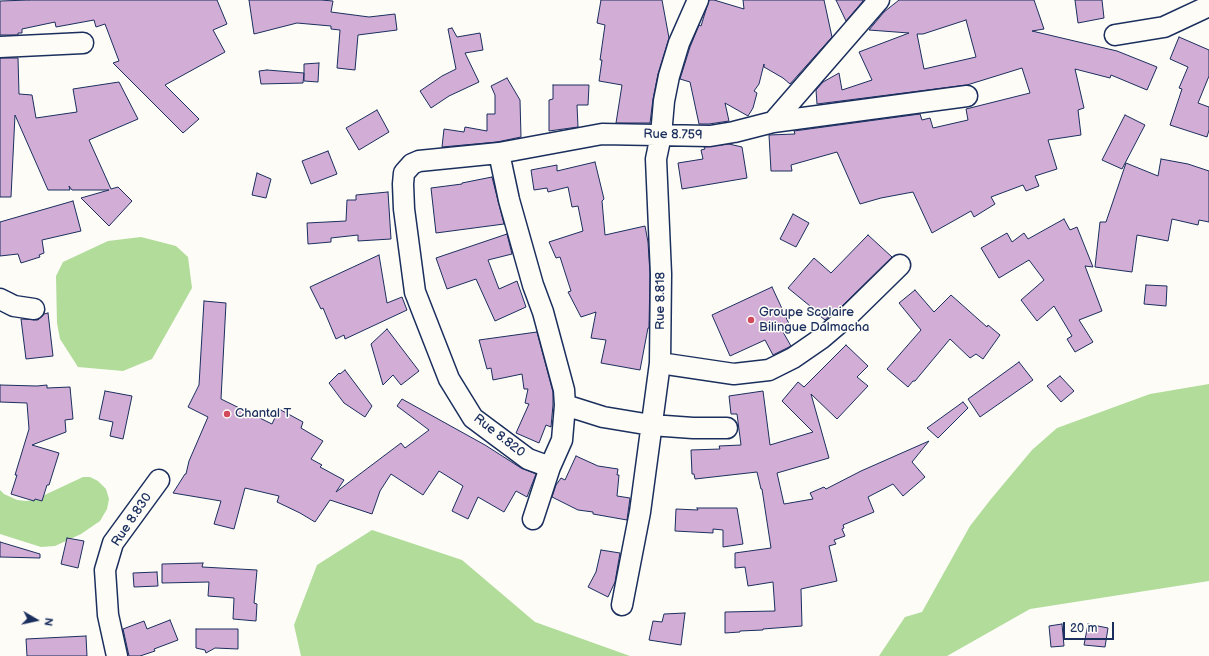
<!DOCTYPE html>
<style>
body{margin:0}
#map{position:relative;width:1209px;height:656px;overflow:hidden;background:#fdfcf7;font-family:"Balsamiq Sans",sans-serif}
canvas{display:block}
.north{position:absolute;left:16px;top:600px;width:40px;height:40px;-webkit-text-stroke:3px #fdfcf7;paint-order:stroke;rotate:99deg;font-size:11px;font-weight:700;line-height:16px;text-align:center;color:#1b2f5e}
.north::after{content:'';display:block;margin:auto;width:14px;height:18px;background:#1b2f5e;clip-path:polygon(50% 0,100% 100%,50% 72%,0 100%)}
.scale{position:absolute;left:1063px;top:622px;width:51px;height:18px;box-sizing:border-box;border:2px solid #1b2f5e;border-top:0;padding-left:5px;font-size:12px;line-height:14px;white-space:nowrap;color:#1b2f5e;-webkit-text-stroke:3px #fdfcf7;paint-order:stroke}
</style>
<div id="map">
<canvas width="1209" height="656"></canvas>
<div class="north">N</div>
<div class="scale">20 m</div>
</div>
<script>
const ctx = document.querySelector('canvas').getContext('2d');
ctx.lineJoin = 'round';
function paint(path, color) {
  ctx.fillStyle = color;
  ctx.fill(path, 'evenodd');
}
function toPath(rows) {
  const path = new Path2D();
  for (const r of rows) {
    path.moveTo(r[0], r[1]);
    for (let i = 2; i < r.length; i += 2) path.lineTo(r[i], r[i + 1]);
  }
  return path;
}
function stroke(path, color, width, dash) {
  ctx.strokeStyle = color;
  ctx.lineWidth = width;
  ctx.lineCap = dash ? 'butt' : 'round';
  ctx.setLineDash(dash || []);
  ctx.stroke(path);
}
function write(font, color, halo, rows, align = 'center') {
  ctx.font = font + ' "Balsamiq Sans",sans-serif';
  ctx.lineWidth = 3;
  ctx.setLineDash([]);
  ctx.textBaseline = 'middle';
  ctx.strokeStyle = halo;
  ctx.fillStyle = color;
  for (const [text, x, y, turn = 0] of rows) {
    ctx.save();
    ctx.translate(x, y);
    ctx.rotate((+turn || 0) * Math.PI / 180);
    ctx.textAlign = isNaN(turn) ? turn : align;
    if (halo) ctx.strokeText(text, 0, 0);
    ctx.fillText(text, 0, 0);
    ctx.restore();
  }
}
const green = toPath([
 [141,237,176,246,188,257,192,288,152,359,123,371,78,367,60,339,57,323,56,276,63,262,108,241],
 [1209,384,1209,581,1030,609,947,656,879,656,905,617,922,612,970,526,991,499,1032,450,1057,428,1150,394],
 [83,477,90,477,98,481,106,489,109,499,107,509,100,521,81,534,55,546,41,547,0,534,0,490,4,494,17,500,26,501,34,500],
 [372,530,462,560,535,622,630,656,301,656,294,625,317,565]
]);
const building = toPath([
 [29,0,217,0,227,24,213,30,225,52,165,85,199,119,183,133,113,63,119,61,105,24,96,27,94,20,56,27,55,22,22,29,22,33,18,33,18,35,0,35,0,1,29,0],
 [249,0,321,0,333,1,331,12,369,17,395,14,397,30,358,35,355,70,337,68,340,30,331,29,331,26,297,23,254,34,249,0],
 [601,0,662,0,669,38,658,74,653,99,650,123,616,123,622,85,599,81,602,60,600,60,605,25,597,23,601,0],
 [709,0,714,0,744,9,743,0,824,0,832,37,790,84,783,78,764,67,764,64,759,84,754,91,757,93,753,108,748,116,725,103,729,121,709,124,699,124,690,82,680,79,690,47,699,25,701,26,709,0],
 [836,0,863,0,863,1,846,21,836,0],
 [899,0,1034,0,1044,29,1032,31,1117,51,1157,67,1147,90,1111,75,1110,78,1075,69,1084,108,1078,110,1081,135,1048,140,1057,169,1035,176,1039,186,1026,191,1023,185,991,197,995,204,974,217,971,211,932,233,913,192,881,198,860,204,837,152,791,165,792,171,771,171,769,135,795,134,794,131,920,114,922,120,930,118,933,128,968,120,966,109,1030,93,1022,68,967,85,817,104,816,90,823,82,839,73,842,90,872,80,859,52,909,33,869,30,884,12,899,0],
 [966,20,976,57,924,69,917,34,923,34,966,20],
 [1075,0,1102,0,1104,18,1078,23,1075,0],
 [452,28,457,37,480,33,483,50,465,53,479,82,449,96,431,108,420,91,442,76,456,69,448,29,452,28],
 [1179,37,1209,50,1209,76,1198,103,1209,107,1209,130,1207,137,1170,125,1182,89,1179,88,1188,67,1170,59,1179,37],
 [0,58,18,58,19,94,32,95,36,118,77,112,73,89,119,82,138,119,89,140,111,189,118,187,132,201,109,226,81,198,109,190,72,190,69,186,70,190,48,190,15,115,11,197,0,197,0,58],
 [319,63,318,82,304,81,304,64,319,63],
 [267,70,304,73,303,83,261,84,259,71,267,70],
 [507,78,520,100,521,137,497,142,442,147,444,129,464,132,465,127,487,131,487,114,495,114,495,95,491,86,507,78],
 [553,85,589,85,588,105,577,105,578,127,549,131,549,100,553,99,553,85],
 [377,110,389,132,359,150,346,128,377,110],
 [1125,115,1145,125,1122,169,1102,160,1125,115],
 [729,144,742,147,747,178,682,189,678,163,703,159,701,150,705,149,704,147,729,144],
 [328,151,337,174,311,184,302,161,328,151],
 [1161,159,1188,164,1209,171,1209,222,1199,220,1198,225,1172,219,1168,241,1137,235,1132,272,1095,267,1100,222,1106,222,1126,163,1158,176,1161,159],
 [595,162,604,199,602,201,605,235,645,226,648,242,650,274,649,328,648,328,640,370,601,363,606,340,591,338,596,312,581,317,568,292,571,291,560,257,556,258,549,242,583,231,578,206,572,207,568,187,548,192,547,188,534,190,531,170,557,165,557,171,595,162],
 [257,173,271,179,266,198,252,195,257,173],
 [492,177,504,224,436,233,431,188,462,184,462,183,492,177],
 [388,192,391,239,358,241,358,235,331,238,331,242,308,244,307,223,346,221,347,200,356,200,356,195,388,192],
 [73,201,81,231,42,240,44,253,39,255,40,257,21,263,18,254,0,256,0,222,73,201],
 [793,214,809,223,796,247,780,239,793,214],
 [1064,219,1070,230,1077,227,1093,267,1085,266,1102,311,1079,320,1093,342,1075,352,1067,339,1072,336,1054,306,1037,321,1021,300,1044,280,1029,260,999,278,981,248,1007,233,1012,242,1024,233,1028,239,1064,219],
 [507,234,512,254,488,260,499,289,517,281,526,307,495,321,476,279,447,289,436,258,507,234],
 [868,235,892,257,841,307,825,320,820,316,821,315,788,288,814,258,831,273,868,235],
 [379,255,387,303,402,297,407,310,345,339,344,335,336,339,323,308,321,309,310,287,379,255],
 [1146,285,1167,286,1166,306,1144,304,1146,285],
 [772,287,791,328,783,332,791,346,773,355,765,340,730,356,712,315,772,287],
 [915,290,934,312,951,295,987,327,988,325,1000,335,983,359,976,354,970,358,950,339,915,381,913,381,908,387,887,369,921,330,899,303,915,290],
 [204,301,226,303,221,399,272,424,279,409,303,422,301,428,323,441,311,459,322,465,320,467,344,480,336,492,401,443,405,448,429,430,397,406,402,399,485,445,521,468,536,474,527,497,516,491,504,512,478,497,468,519,452,511,463,486,439,471,423,495,391,474,380,491,372,514,330,500,315,522,300,513,277,502,279,496,245,488,234,529,214,524,221,501,173,493,185,474,186,474,189,461,208,417,188,407,199,385,204,301],
 [48,313,53,356,26,359,21,319,38,320,44,314,48,313],
 [387,329,419,371,401,385,393,375,383,385,371,344,387,329],
 [537,332,553,392,553,405,551,427,546,425,539,443,516,433,529,404,525,403,528,389,524,389,522,374,493,380,491,368,487,369,479,340,537,332],
 [846,345,868,366,857,377,868,386,837,419,811,394,829,458,777,473,784,504,813,499,810,493,824,487,826,489,861,471,929,441,912,462,925,477,903,496,893,484,868,497,874,512,843,525,844,528,842,529,845,536,834,540,836,544,829,546,837,581,801,589,802,626,763,629,763,630,740,631,740,632,725,633,725,612,775,611,773,582,748,586,745,567,735,568,735,553,771,548,762,489,761,489,757,472,695,479,694,474,692,474,691,450,720,449,719,446,741,445,737,414,731,414,729,396,763,391,770,445,813,432,782,401,798,382,804,387,846,345],
 [1019,362,1033,380,980,417,968,399,1019,362],
 [345,370,372,406,365,417,344,403,329,383,339,373,340,374,345,370],
 [1060,376,1074,391,1061,402,1047,386,1060,376],
 [0,385,37,386,47,385,47,388,70,387,73,419,65,420,66,432,32,445,59,453,49,485,47,485,42,501,35,499,34,501,11,494,17,475,15,475,29,429,27,403,0,402,0,385],
 [105,391,132,396,123,439,110,436,113,422,99,419,105,391],
 [963,402,968,408,938,438,927,428,963,402],
 [576,456,598,466,618,469,617,475,619,475,617,496,630,498,627,520,593,514,593,512,578,510,552,497,556,485,561,478,565,480,576,456],
 [697,508,737,508,743,544,723,547,723,530,713,529,713,533,675,531,676,509,698,510,697,508],
 [67,538,84,541,78,568,61,564,67,538],
 [0,542,40,554,40,558,0,557,0,542],
 [601,550,620,553,615,582,608,597,588,587,596,572,601,550],
 [203,563,202,567,257,570,254,603,257,604,256,621,233,619,234,598,208,596,209,582,162,583,162,564,203,563],
 [157,572,158,586,134,587,133,573,157,572],
 [685,613,681,645,649,640,653,621,662,622,664,614,685,613],
 [170,620,178,640,154,649,155,651,140,656,129,656,123,629,144,621,147,629,170,620],
 [1062,624,1064,646,1051,647,1049,626,1062,624],
 [1088,624,1108,628,1105,647,1084,645,1088,624],
 [196,629,238,629,238,649,215,648,206,653,205,650,196,648,196,629],
 [86,636,87,656,27,656,26,639,86,636]
]);
const minor = toPath([
 [1115,35,1164,27,1209,6],
 [0,47,83,43],
 [773,122,967,96],
 [499,153,509,200,533,285,543,312,564,390,565,405,562,440,550,467,533,519],
 [0,299,14,306,34,309],
 [660,363,734,374,769,370,793,358,822,338,849,315,900,265],
 [565,405,603,417,651,425,693,428,727,428],
 [550,467,528,459,473,418,449,379,415,292,404,209,403,184,404,173,412,164,419,161,499,153,602,134,710,136,734,132,773,122,879,0],
 [622,605,640,512,660,363,661,274,656,159,661,135,664,101,669,76,679,43,698,0],
 [117,656,108,615,105,570,113,543,159,480]
]);
const markers = [
 [751,320,4,"#d1495b"],
 [227,414,4,"#d1495b"]
];
const streetNames = [
 ["Rue 8.759",673,135,1],
 ["Rue 8.818",661,301,-90],
 ["Rue 8.820",499,436,38],
 ["Rue 8.830",132,520,-56]
];
const poiNames = [
 ["Groupe Scolaire",759,313],
 ["Bilingue Dalmacha",759,328],
 ["Chantal T",235,414]
];
paint(green, '#b1dc9a');
paint(building, '#d2add6');
stroke(building, '#1b2f5e', 1);
stroke(minor, '#1b2f5e', 23);
stroke(minor, '#fdfcf7', 20);
for (const [x, y, r, color] of markers) {
  const dot = new Path2D();
  dot.arc(x, y, r, 0, 2 * Math.PI);
  ctx.fillStyle = color;
  ctx.fill(dot);
  stroke(dot, '#fdfcf7', 1.5);
}
write('13px', '#1b2f5e', '#fdfcf7', streetNames);
write('13px', '#1b2f5e', '#fdfcf7', poiNames, 'left');
</script>
